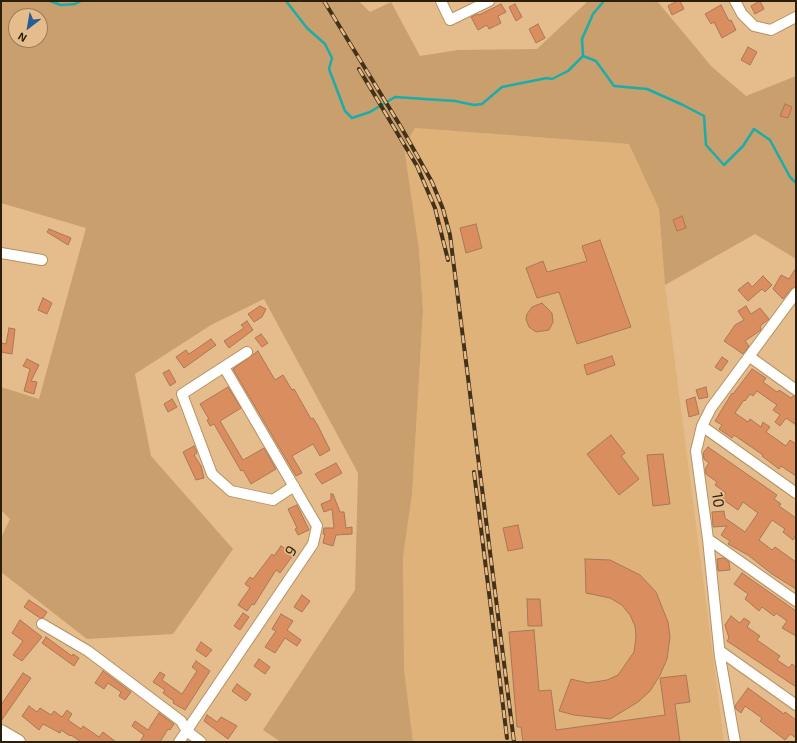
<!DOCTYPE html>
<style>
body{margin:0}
#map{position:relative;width:797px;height:743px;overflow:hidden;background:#e5bc8b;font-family:"Exo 2",sans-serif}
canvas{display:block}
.frame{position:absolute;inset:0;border:2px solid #2d1e0a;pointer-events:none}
.north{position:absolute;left:8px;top:8px;width:40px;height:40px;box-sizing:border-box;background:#e5bc8b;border:1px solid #9b7d57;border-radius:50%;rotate:211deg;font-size:11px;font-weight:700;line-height:16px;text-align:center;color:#2d1e0a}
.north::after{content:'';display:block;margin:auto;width:14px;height:18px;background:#275d96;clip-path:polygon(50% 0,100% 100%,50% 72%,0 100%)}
</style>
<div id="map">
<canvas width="797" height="743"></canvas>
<div class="frame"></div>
<div class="north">N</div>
</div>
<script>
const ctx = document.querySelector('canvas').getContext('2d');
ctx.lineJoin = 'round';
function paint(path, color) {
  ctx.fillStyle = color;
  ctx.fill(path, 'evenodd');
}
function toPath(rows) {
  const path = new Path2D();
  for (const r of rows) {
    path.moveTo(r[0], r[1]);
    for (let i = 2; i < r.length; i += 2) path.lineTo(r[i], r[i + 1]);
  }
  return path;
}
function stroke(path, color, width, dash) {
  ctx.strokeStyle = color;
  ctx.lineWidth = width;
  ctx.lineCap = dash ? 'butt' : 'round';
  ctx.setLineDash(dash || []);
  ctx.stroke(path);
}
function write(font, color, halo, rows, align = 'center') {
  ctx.font = font + ' "Exo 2",sans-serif';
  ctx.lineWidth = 3.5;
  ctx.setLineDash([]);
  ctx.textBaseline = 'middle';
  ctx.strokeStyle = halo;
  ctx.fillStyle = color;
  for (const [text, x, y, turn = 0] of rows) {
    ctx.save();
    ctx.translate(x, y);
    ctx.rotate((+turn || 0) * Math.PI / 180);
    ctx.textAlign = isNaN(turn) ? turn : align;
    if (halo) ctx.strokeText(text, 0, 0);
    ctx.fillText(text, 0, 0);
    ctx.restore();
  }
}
const built = toPath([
 [415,128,629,144,659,209,665,285,724,742,413,742,404,669,403,557,412,494,423,311,419,249,404,147]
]);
const green = toPath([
 [1,1,359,1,370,12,391,2,420,56,458,50,537,49,586,3,585,1,657,1,712,67,746,96,796,76,796,259,755,234,665,285,659,209,629,144,415,128,404,147,419,249,423,311,412,494,403,557,404,669,413,742,281,742,263,730,355,590,358,473,264,299,211,325,135,374,151,456,233,549,173,634,87,639,1,572,1,538,10,519,1,510,1,387,39,399,86,228,1,203],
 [16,16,40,16,40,40,16,40]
]);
const stream = toPath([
 [50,1,61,5,75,4,81,1],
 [286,1,307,28,325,44,332,58,329,69,345,111,352,118,370,112,395,97,455,101,474,105,482,104,502,87,547,78,552,79,568,71,583,56],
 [583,56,596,61,614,86,647,89,683,105,704,116,706,145,724,165,743,146,754,129,770,140,790,177,796,183],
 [583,56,582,39,593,14,604,1],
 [1,741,1,742]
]);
const building = toPath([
 [677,1,680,1,684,9,672,15,668,6,677,1],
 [760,1,764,9,755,14,751,6,760,1],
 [501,4,506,12,498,16,501,23,489,29,487,25,478,30,471,17,478,14,479,15,501,4],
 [515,4,522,17,516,21,509,7,515,4],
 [721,5,729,21,731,20,736,30,722,38,714,22,711,24,705,14,721,5],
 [538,24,545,38,536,43,529,29,538,24],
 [748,47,757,52,750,65,741,60,748,47],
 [785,104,792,107,788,118,780,116,785,104],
 [682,216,686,228,677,231,673,220,682,216],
 [476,224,482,248,466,253,460,228,476,224],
 [49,229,71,238,68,245,47,232,49,229],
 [600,240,631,327,577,344,559,292,537,298,526,268,543,261,547,272,587,261,582,246,600,240],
 [796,268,796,286,791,289,783,299,773,289,781,275,789,279,796,268],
 [763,276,772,285,765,292,762,289,748,301,738,290,748,282,752,287,763,276],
 [43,298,52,303,47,314,38,310,43,298],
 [542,303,552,313,553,322,549,330,536,332,529,327,526,319,527,314,532,307,542,303],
 [260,306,266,309,262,317,254,322,248,314,260,306],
 [746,306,751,314,760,308,769,319,760,326,761,330,745,341,749,346,743,354,724,341,735,325,744,320,738,311,746,306],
 [247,321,253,330,229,348,224,341,244,328,241,325,247,321],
 [9,328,15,329,12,354,1,352,1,343,6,344,9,328],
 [261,334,268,343,262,347,255,338,261,334],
 [211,339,216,345,184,368,176,357,186,350,189,354,211,339],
 [258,351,275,380,283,375,292,390,294,389,311,419,313,418,318,426,330,450,320,456,313,444,292,456,302,473,296,476,233,369,258,351],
 [612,356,615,365,587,375,584,365,612,356],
 [722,357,728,361,721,371,715,367,722,357],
 [27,359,39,365,31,381,37,382,34,394,24,391,30,369,23,366,27,359],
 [752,369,766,378,763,382,777,392,779,390,791,398,793,396,796,396,796,425,786,418,780,426,775,422,780,415,773,410,777,405,757,391,753,396,750,394,745,401,744,400,735,413,748,422,750,419,761,427,763,422,770,427,766,432,786,446,790,440,796,444,796,476,781,466,779,469,762,456,763,455,734,435,732,438,719,429,722,425,715,421,732,393,733,394,752,369],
 [169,370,176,382,170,386,163,373,169,370],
 [228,387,241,408,220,421,243,460,264,448,276,469,251,484,243,470,241,471,214,424,210,426,207,420,209,419,200,404,228,387],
 [706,387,708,397,699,399,696,390,706,387],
 [695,397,699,414,689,417,686,400,695,397],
 [172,399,177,407,168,412,164,404,172,399],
 [611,435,625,453,621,456,639,479,619,495,587,454,611,435],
 [194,446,197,453,194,455,201,466,204,478,196,480,183,452,194,446],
 [708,447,777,495,774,499,781,504,779,506,796,518,796,535,793,540,783,532,785,529,772,520,759,540,772,550,775,547,796,562,796,589,772,574,748,555,728,544,730,541,721,535,727,526,713,527,712,512,724,511,725,518,745,532,758,513,743,502,738,510,722,499,726,493,715,485,717,482,706,474,705,469,709,463,704,459,703,453,708,447],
 [663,454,670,504,653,506,647,455,663,454],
 [336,463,342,473,322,484,315,474,336,463],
 [331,494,333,494,340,512,344,512,346,528,352,527,352,534,336,535,333,546,323,543,325,534,323,534,324,528,334,528,332,509,324,512,321,504,331,500,331,494],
 [297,505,309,530,298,535,295,529,297,528,288,509,297,505],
 [518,525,523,548,508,551,503,528,518,525],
 [281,546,294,554,280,573,276,570,254,605,252,604,247,611,238,605,250,588,245,584,250,577,253,579,272,554,274,556,281,546],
 [724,558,729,562,730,570,718,571,717,559,724,558],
 [585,559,610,560,640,575,656,592,668,622,670,637,667,659,660,675,650,691,638,702,610,719,574,715,559,711,571,679,588,683,607,680,618,675,634,652,636,637,635,626,630,615,622,605,610,598,586,593,585,559],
 [742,573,796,611,796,636,782,628,787,621,776,613,774,616,762,607,759,611,745,599,748,594,734,584,742,573],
 [302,595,310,601,302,612,294,607,302,595],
 [527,599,540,599,542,626,528,626,527,599],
 [29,600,47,612,43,618,40,618,24,607,29,600],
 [243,613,249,617,240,630,234,626,243,613],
 [281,614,293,621,287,630,301,640,297,646,285,638,275,653,265,647,276,631,272,629,281,614],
 [731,616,740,623,744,618,750,622,747,627,760,636,757,640,780,656,777,660,789,668,792,664,796,667,796,687,727,641,729,638,725,625,731,616],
 [20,620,42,637,22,661,13,655,23,641,12,633,20,620],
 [534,630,539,691,551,690,556,730,665,715,660,678,686,675,690,702,675,704,680,742,523,742,521,727,517,727,509,632,534,630],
 [46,637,72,656,73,654,79,658,74,666,42,643,46,637],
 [201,642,212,650,206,657,196,650,201,642],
 [259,659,270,667,265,674,254,666,259,659],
 [196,661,210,671,185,710,173,703,174,701,163,693,165,690,153,682,160,672,165,675,162,680,182,694,197,671,192,667,196,661],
 [103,671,131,692,125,700,119,696,121,692,108,683,104,689,95,683,103,671],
 [23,673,31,678,1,721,1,705,23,673],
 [237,684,251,694,246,701,232,691,237,684],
 [748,688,784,714,785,712,796,720,796,738,790,734,785,740,760,721,762,718,745,706,741,713,736,709,735,706,748,688],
 [29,706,37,712,40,708,51,715,54,711,62,717,67,710,72,714,68,720,81,729,83,726,99,737,103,732,116,742,81,742,71,735,70,736,61,730,60,733,43,724,39,730,22,716,29,706],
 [159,713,174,724,170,730,168,729,160,742,140,742,144,735,132,726,135,721,148,730,159,713],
 [207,715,217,722,221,717,237,726,228,739,204,721,207,715]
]);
const street = toPath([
 [441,1,450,20,489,1],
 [735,1,742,14,754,26,771,30,796,17],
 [1,253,42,260],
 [247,352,182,394,212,474,231,491,273,500,294,486],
 [750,357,796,390],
 [702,426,796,493],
 [708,539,796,601],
 [42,624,88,651,181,721,187,731,201,742],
 [720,651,796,705],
 [179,742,313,544,317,526,224,367],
 [735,742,720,657,708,539,696,451,702,426,711,408,796,293]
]);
const secondary = toPath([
 [1,732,18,742]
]);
const rail = toPath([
 [324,1,401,127,432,182,443,209,450,235,514,742],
 [359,69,417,166,435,208,448,260],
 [474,472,507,738]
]);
const streetNames = [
 ["10",718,500,82],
 ["9",291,551,-56]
];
paint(built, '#dfb27a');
paint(green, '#c89f6d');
stroke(stream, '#1aada9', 2.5);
paint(building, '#da8d5e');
stroke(building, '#ab7757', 1);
stroke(street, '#b79160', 12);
stroke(secondary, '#b79160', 16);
stroke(street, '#fff', 10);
stroke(secondary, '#fff', 14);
stroke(rail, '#44311a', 4);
stroke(rail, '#e5bc8b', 2.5, [8]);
write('15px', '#2d1e0a', '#e5bc8b', streetNames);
</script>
